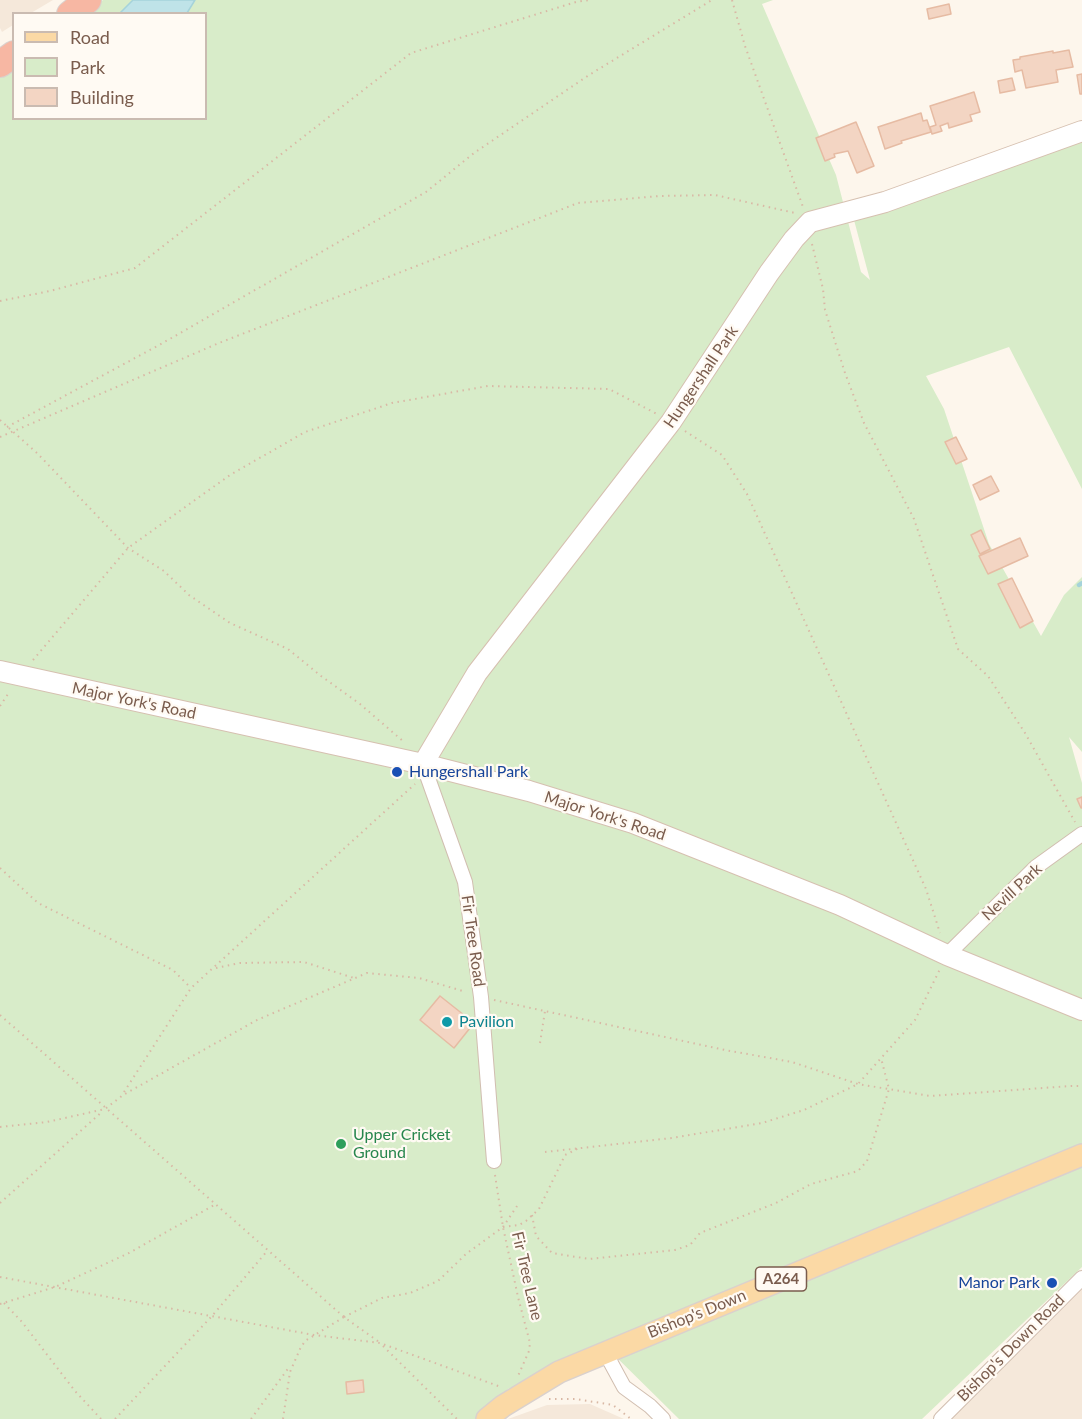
<!DOCTYPE html>
<style>
body{margin:0}
#map{position:relative;width:1082px;height:1419px;overflow:hidden;background:#fdf6ec;font-family:Lato,sans-serif}
canvas{display:block}
.legend{position:absolute;left:12px;top:12px;width:195px;height:108px;box-sizing:border-box;background:#fffaf3;border:2px solid #cabbb1;margin:0;padding:8px 10px;list-style:none;font-size:18px;color:#7a5c4d}
.legend li{display:flex;align-items:center;gap:12px;height:30px}
.legend b{width:30px;border:2px solid #cabbb1}
</style>
<div id="map">
<canvas width="1082" height="1419"></canvas>
<ul class="legend">
<li><b style="height:8px;background:#fbd9a5"></b>Road</li>
<li><b style="height:16px;background:#d8ecc9"></b>Park</li>
<li><b style="height:16px;background:#f3d5c3"></b>Building</li>
</ul>
</div>
<script>
const ctx = document.querySelector('canvas').getContext('2d');
ctx.lineJoin = 'round';
function paint(path, color) {
  ctx.fillStyle = color;
  ctx.fill(path, 'evenodd');
}
function toPath(rows) {
  const path = new Path2D();
  for (const r of rows) {
    path.moveTo(r[0], r[1]);
    for (let i = 2; i < r.length; i += 2) path.lineTo(r[i], r[i + 1]);
  }
  return path;
}
function stroke(path, color, width, dash) {
  ctx.strokeStyle = color;
  ctx.lineWidth = width;
  ctx.lineCap = dash ? 'butt' : 'round';
  ctx.setLineDash(dash || []);
  ctx.stroke(path);
}
function write(font, color, halo, rows, align = 'center') {
  ctx.font = font + ' Lato,sans-serif';
  ctx.lineWidth = 4.5;
  ctx.setLineDash([]);
  ctx.textBaseline = 'middle';
  ctx.strokeStyle = halo;
  ctx.fillStyle = color;
  for (const [text, x, y, turn = 0] of rows) {
    ctx.save();
    ctx.translate(x, y);
    ctx.rotate((+turn || 0) * Math.PI / 180);
    ctx.textAlign = isNaN(turn) ? turn : align;
    if (halo) ctx.strokeText(text, 0, 0);
    ctx.fillText(text, 0, 0);
    ctx.restore();
  }
}
const residential = toPath([
 [0,0,53,0,31,13,14,14,13,25,2,32,0,28],
 [1082,1286,1082,1419,951,1419],
 [590,1404,624,1419,508,1419,547,1405]
]);
const green = toPath([
 [103,0,773,0,762,4,836,175,861,272,870,280,854,220,1039,153,1082,142,1082,489,1009,347,926,376,944,409,989,544,1041,636,1064,595,1082,577,1082,752,1069,737,1082,783,1082,1267,922,1419,679,1419,604,1345,508,1389,476,1419,0,1419,0,75,13,66,14,118,206,118,206,14,85,13]
]);
const water = toPath([
 [133,0,195,0,187,13,120,13,133,0]
]);
const stream = toPath([
 [1079,585,1082,583]
]);
const building = toPath([
 [949,4,951,14,929,19,927,9,949,4],
 [1069,50,1073,67,1056,70,1058,82,1026,88,1022,70,1015,72,1013,60,1020,59,1020,57,1053,51,1053,53,1069,50],
 [1082,74,1082,94,1080,94,1077,75,1082,74],
 [1012,78,1015,90,1000,93,998,81,1012,78],
 [974,92,980,112,970,115,972,121,949,128,948,123,940,126,942,131,932,134,930,127,936,125,930,106,974,92],
 [921,113,923,121,927,120,931,132,901,141,902,143,885,149,878,127,921,113],
 [856,122,874,166,857,173,848,151,834,154,835,157,825,161,816,138,856,122],
 [956,437,967,459,956,464,945,442,956,437],
 [991,476,999,491,980,500,973,485,991,476],
 [981,530,990,549,980,554,971,535,981,530],
 [1020,538,1028,556,988,574,979,556,1020,538],
 [1012,578,1033,621,1020,628,998,584,1012,578],
 [1082,797,1082,808,1081,808,1077,799,1082,797],
 [440,996,474,1023,454,1048,420,1020,440,996],
 [363,1380,364,1392,347,1394,346,1382,363,1380]
]);
const path = toPath([
 [732,0,745,46,803,207],
 [812,244,823,289,825,310,845,373,864,423,914,519,958,649,988,676,1025,733,1075,822],
 [0,301,50,291,135,268,411,53,576,2,589,0],
 [0,420,37,453,128,548,164,571,189,595,230,623,288,649,321,676,360,704,404,742],
 [7,427,161,344,426,192,474,153,589,75,712,0],
 [685,431,722,455,747,494,926,889,940,933],
 [0,437,219,343,578,203,660,196,715,195,795,213],
 [33,660,128,548,230,475,305,432,392,403,488,386,609,389,657,414],
 [0,706,10,691],
 [0,868,38,903,173,970,191,988],
 [216,968,240,963,304,962,354,978],
 [494,1000,725,1050,792,1062,858,1084,930,1096,1071,1086,1082,1086],
 [0,1015,344,1317,379,1342],
 [540,1043,545,1011],
 [124,1092,191,988,415,784],
 [0,1127,47,1122,105,1109,123,1095,257,1020,367,973,419,978,466,992],
 [545,1152,672,1138,762,1123,804,1110,858,1084,915,1020,940,969],
 [495,1175,503,1227,518,1297,530,1343,529,1351,518,1376],
 [0,1203,103,1111],
 [532,1215,536,1236,552,1253,589,1259,675,1250,690,1245,700,1233,776,1203,811,1184,858,1171,867,1161,889,1089,881,1058],
 [503,1227,519,1225,526,1221,539,1209,565,1155,579,1148],
 [0,1277,314,1335,380,1343,501,1387],
 [4,1303,22,1322,75,1391,101,1419],
 [0,1304,55,1287,129,1253,216,1204],
 [344,1317,382,1298,410,1293,438,1281,466,1254,503,1227,517,1206],
 [383,1346,457,1419],
 [549,1399,576,1399,613,1405,631,1419],
 [115,1419,212,1316,268,1250],
 [251,1419,290,1366],
 [283,1419,290,1372,300,1349,305,1341,344,1317]
]);
const street = toPath([
 [423,764,465,882,481,997,494,1161],
 [947,955,1036,867,1082,834],
 [605,1352,624,1387,650,1406,663,1419],
 [941,1419,1082,1278]
]);
const secondary = toPath([
 [0,671,423,764,529,791,633,823,840,905,947,955,1082,1010],
 [423,764,477,673,671,422,769,273,794,239,810,222,885,202,1082,131]
]);
const primary = toPath([
 [487,1419,503,1406,559,1372,1082,1155]
]);
const highway = toPath([
 [70,14,88,0],
 [0,64,14,54]
]);
const markers = [
 [397,772,6,"#1a4fb4"],
 [447,1022,6,"#0f9aa8"],
 [341,1144,6,"#2e9e5b"],
 [1052,1283,6,"#1a4fb4"]
];
const shields = [
 [781,1279,51]
];
const shieldNames = [
 ["A264",781,1279]
];
const streetNames = [
 ["Hungershall Park",701,377,-56],
 ["Major York's Road",134,701,12],
 ["Major York's Road",605,816,18],
 ["Nevill Park",1012,892,-43],
 ["Fir Tree Road",473,941,82],
 ["Fir Tree Lane",527,1276,77],
 ["Bishop's Down",697,1314,-22],
 ["Bishop's Down Road",1011,1348,-45]
];
const transitNames = [
 ["Hungershall Park",409,772],
 ["Manor Park",1040,1283,"right"]
];
const cultureNames = [
 ["Pavilion",459,1022]
];
const leisureNames = [
 ["Upper Cricket",353,1135],
 ["Ground",353,1153]
];
paint(residential, '#f5e8da');
paint(green, '#d8ecc9');
paint(water, '#bfe3e8');
stroke(water, '#a5d3da', 1.5);
stroke(stream, '#a5d3da', 4.5);
paint(building, '#f3d5c3');
stroke(building, '#e6bba3', 1.5);
stroke(street, '#d1beb0', 16);
stroke(secondary, '#d6c0b0', 22);
stroke(primary, '#dad1cd', 24);
stroke(highway, '#dad1cd', 28);
stroke(path, '#d9b8a5', 2, [1.5, 4.5]);
stroke(street, '#fff', 14);
stroke(secondary, '#fff', 20);
stroke(primary, '#fbd9a5', 21);
stroke(highway, '#f7b7a3', 26);
for (const [x, y, r, color] of markers) {
  const dot = new Path2D();
  dot.arc(x, y, r, 0, 2 * Math.PI);
  ctx.fillStyle = color;
  ctx.fill(dot);
  stroke(dot, '#fffaf3', 2);
}
for (const [x, y, w] of shields) {
  const box = new Path2D();
  box.roundRect(x - w / 2, y - 12, w, 24, 4.5);
  ctx.fillStyle = '#fffaf3';
  ctx.fill(box);
  stroke(box, '#7a5c4d', 1.5);
}
write('bold 15px', '#7a5c4d', null, shieldNames);
write('16px', '#7a5c4d', '#fffaf3', streetNames);
write('16px', '#164399', '#fffaf3', transitNames, 'left');
write('16px', '#0d838f', '#fffaf3', cultureNames, 'left');
write('16px', '#27864d', '#fffaf3', leisureNames, 'left');
</script>
